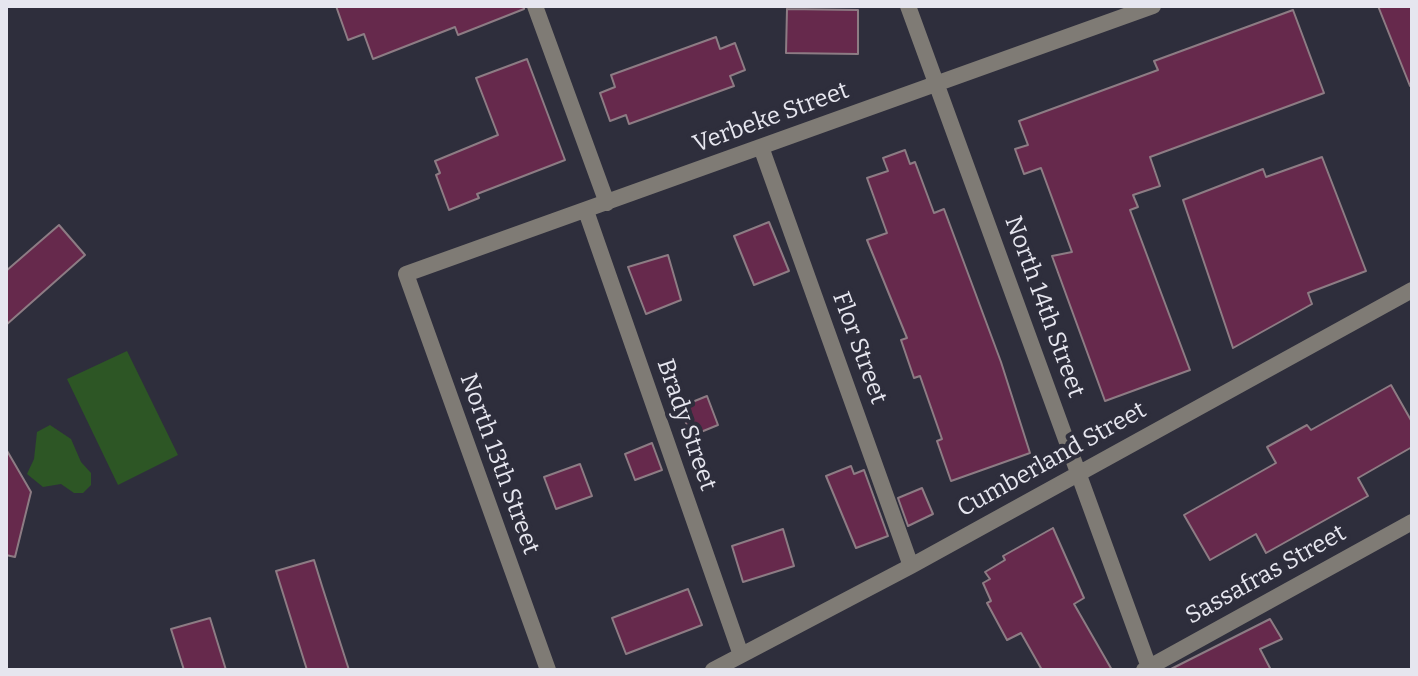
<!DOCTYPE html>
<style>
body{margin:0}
#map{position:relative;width:1418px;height:676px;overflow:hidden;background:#2e2e3c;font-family:Bitter,serif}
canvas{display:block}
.frame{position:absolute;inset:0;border:8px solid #e6e6ef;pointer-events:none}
</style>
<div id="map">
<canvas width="1418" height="676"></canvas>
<div class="frame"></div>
</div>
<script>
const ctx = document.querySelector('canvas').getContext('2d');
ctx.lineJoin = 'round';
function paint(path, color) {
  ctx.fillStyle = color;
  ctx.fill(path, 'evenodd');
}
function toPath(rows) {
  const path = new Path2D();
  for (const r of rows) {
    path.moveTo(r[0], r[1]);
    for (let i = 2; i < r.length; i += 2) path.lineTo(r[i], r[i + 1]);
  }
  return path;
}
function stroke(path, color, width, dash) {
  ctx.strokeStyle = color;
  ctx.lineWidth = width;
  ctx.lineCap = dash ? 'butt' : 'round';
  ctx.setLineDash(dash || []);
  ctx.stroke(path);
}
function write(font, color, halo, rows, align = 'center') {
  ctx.font = font + ' Bitter,serif';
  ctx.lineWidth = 8;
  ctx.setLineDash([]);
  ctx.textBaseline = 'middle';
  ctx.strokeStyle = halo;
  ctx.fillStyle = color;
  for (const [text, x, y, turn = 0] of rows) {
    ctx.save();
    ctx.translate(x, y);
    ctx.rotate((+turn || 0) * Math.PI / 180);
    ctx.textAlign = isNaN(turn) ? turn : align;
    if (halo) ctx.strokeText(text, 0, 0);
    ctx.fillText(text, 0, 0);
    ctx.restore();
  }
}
const green = toPath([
 [127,351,178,455,118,485,67,379],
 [50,425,71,439,81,462,91,473,91,485,83,493,74,493,61,484,43,487,27,474,34,459,37,432]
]);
const building = toPath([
 [336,6,524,6,524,9,458,35,455,27,373,59,364,34,348,40,336,6],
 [1378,6,1412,6,1412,86,1410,86,1378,6],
 [787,9,858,10,858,54,786,53,787,9],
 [1293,10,1324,93,1150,157,1160,186,1133,195,1138,207,1130,210,1190,370,1105,401,1052,256,1072,252,1041,168,1024,174,1015,149,1028,145,1019,121,1158,70,1154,61,1293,10],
 [716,37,720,49,735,43,745,70,730,76,734,86,629,124,626,115,610,121,600,93,615,87,611,75,716,37],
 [527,59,565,160,477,194,479,198,449,210,436,175,440,173,435,161,498,135,476,78,527,59],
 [905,150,910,164,915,162,934,213,944,209,1001,362,1030,453,951,481,937,441,942,439,920,376,914,378,901,340,907,338,867,240,887,233,867,178,888,171,883,158,905,150],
 [1322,157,1366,271,1308,293,1312,304,1233,348,1183,200,1263,169,1266,177,1322,157],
 [769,222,789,271,754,285,734,236,769,222],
 [59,225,85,255,6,325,6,271,59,225],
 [668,255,681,300,646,314,628,267,668,255],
 [1391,385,1412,422,1412,447,1358,478,1368,496,1266,553,1256,534,1210,560,1184,515,1276,463,1267,447,1307,425,1311,430,1391,385],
 [707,396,718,425,691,436,680,407,707,396],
 [652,443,662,470,635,480,625,454,652,443],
 [6,449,31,492,15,557,6,555,6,449],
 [580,464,592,496,556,509,544,477,580,464],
 [851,466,854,474,864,470,888,536,856,548,826,476,851,466],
 [922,488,933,514,908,526,898,498,922,488],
 [1053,528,1084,598,1074,604,1112,670,1042,670,1021,633,1007,640,987,603,991,601,983,583,990,579,985,572,1005,560,1003,556,1053,528],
 [783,529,794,566,743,582,732,546,783,529],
 [314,560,322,586,349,670,307,670,276,571,314,560],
 [688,589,702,625,626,654,612,618,688,589],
 [210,618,226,670,184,670,171,629,210,618],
 [1270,619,1282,639,1260,649,1271,670,1169,670,1270,619]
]);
const street = toPath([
 [535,6,607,203],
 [908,6,1150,670],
 [761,147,911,566],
 [586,211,741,655],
 [548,670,406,274,1153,6],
 [713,670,911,566,1412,290],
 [1144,670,1412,522]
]);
const streetNames = [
 ["Verbeke Street",771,118,-20],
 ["North 14th Street",1044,307,70],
 ["Flor Street",859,348,70],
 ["Brady Street",686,425,71],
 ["Cumberland Street",1052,460,-29],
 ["North 13th Street",499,464,70],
 ["Sassafras Street",1266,575,-29]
];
paint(green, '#2d5625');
paint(building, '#66294c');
stroke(building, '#8d7c84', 2);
stroke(street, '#7f7b75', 16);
write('24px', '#e6e6ef', '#2e2e3c', streetNames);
</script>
